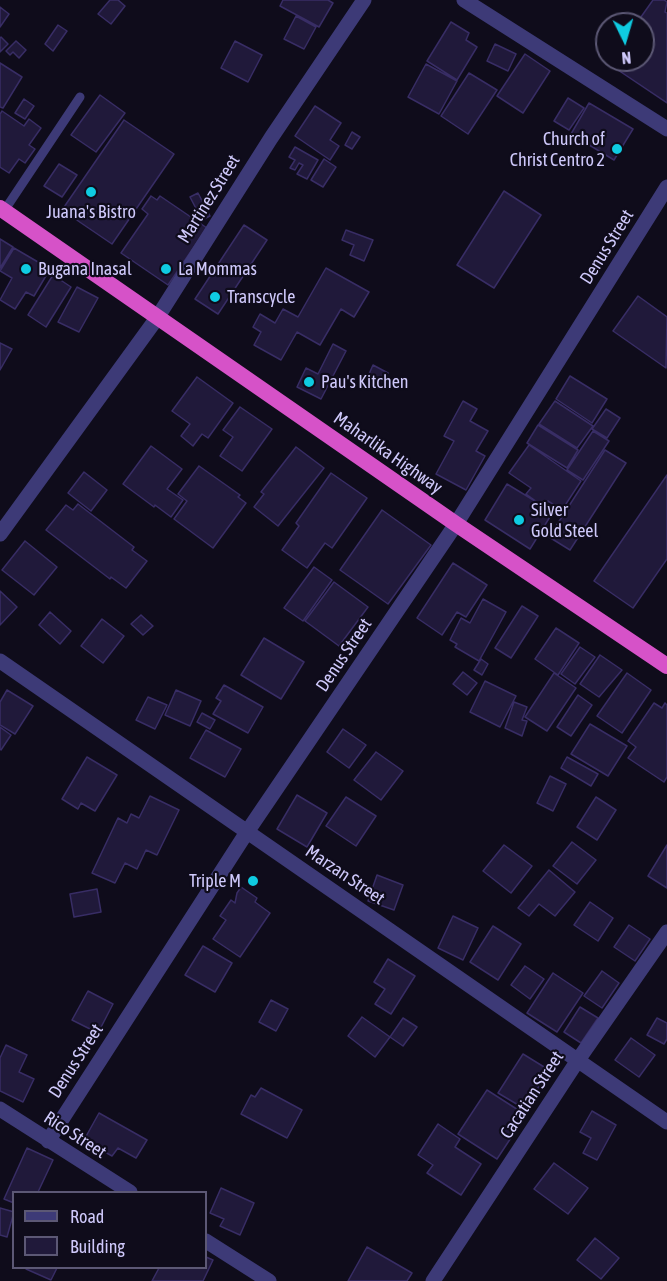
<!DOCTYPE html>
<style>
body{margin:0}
#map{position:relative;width:667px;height:1281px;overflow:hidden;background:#0f0c1b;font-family:"Asap Condensed",sans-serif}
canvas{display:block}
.legend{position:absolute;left:12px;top:1191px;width:195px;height:78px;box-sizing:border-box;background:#0f0c1b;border:2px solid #5c5875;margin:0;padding:8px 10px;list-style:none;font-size:18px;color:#cfc9fb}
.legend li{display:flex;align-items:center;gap:12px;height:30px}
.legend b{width:30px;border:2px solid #5c5875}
.north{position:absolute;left:595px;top:12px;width:60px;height:60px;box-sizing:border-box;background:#0f0c1b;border:2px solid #5c5875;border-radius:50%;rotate:175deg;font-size:16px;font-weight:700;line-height:24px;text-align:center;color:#cfc9fb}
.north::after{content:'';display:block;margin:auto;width:21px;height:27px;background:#0fcbe1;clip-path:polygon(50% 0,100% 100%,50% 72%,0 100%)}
</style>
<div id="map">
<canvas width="667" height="1281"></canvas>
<ul class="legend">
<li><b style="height:8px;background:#3d3a77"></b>Road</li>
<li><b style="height:16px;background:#20193a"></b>Building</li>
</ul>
<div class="north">N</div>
</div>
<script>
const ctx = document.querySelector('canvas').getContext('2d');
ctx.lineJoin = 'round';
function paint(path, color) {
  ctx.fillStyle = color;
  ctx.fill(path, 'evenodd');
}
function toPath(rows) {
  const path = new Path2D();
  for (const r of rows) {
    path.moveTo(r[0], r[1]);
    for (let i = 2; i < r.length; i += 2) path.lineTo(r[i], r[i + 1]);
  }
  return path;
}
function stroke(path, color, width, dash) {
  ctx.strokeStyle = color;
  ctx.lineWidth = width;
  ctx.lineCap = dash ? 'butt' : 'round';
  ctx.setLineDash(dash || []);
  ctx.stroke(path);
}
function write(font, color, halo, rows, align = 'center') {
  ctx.font = font + ' "Asap Condensed",sans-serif';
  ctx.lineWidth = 4.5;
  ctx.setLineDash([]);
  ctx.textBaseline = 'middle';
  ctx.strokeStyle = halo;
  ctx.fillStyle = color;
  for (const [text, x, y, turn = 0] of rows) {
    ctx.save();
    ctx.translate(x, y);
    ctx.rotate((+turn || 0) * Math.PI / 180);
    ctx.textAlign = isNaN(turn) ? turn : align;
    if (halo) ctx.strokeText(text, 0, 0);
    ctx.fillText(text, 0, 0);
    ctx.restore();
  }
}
const building = toPath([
 [110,0,118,0,125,6,111,24,98,14,110,0],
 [283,0,328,0,333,3,319,27,280,6,283,0],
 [653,0,664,0,667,2,665,12,667,13,667,103,609,64,611,60,643,60,643,24,636,24,653,0],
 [0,7,9,14,0,27,0,7],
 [296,16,316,27,304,49,284,39,296,16],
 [451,22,469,33,466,40,477,47,457,80,427,61,451,22],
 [58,25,67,31,53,51,45,44,58,25],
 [1,37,8,44,0,52,0,38,1,37],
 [16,41,26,50,19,58,13,52,10,55,6,51,16,41],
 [235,41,262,55,248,82,221,68,235,41],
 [495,44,516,54,508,71,487,61,495,44],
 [525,54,550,71,523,113,497,96,525,54],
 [0,63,22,77,3,108,0,107,0,63],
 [426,64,457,81,439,114,408,97,426,64],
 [469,73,497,90,468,134,441,116,469,73],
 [100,95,125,113,96,152,71,135,100,95],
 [568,98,584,108,569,130,554,121,568,98],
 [24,99,34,106,25,119,15,113,24,99],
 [589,103,633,129,614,160,571,134,589,103],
 [315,106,341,123,330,140,339,146,330,160,295,136,315,106],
 [2,111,24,126,29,119,41,128,29,145,35,149,25,163,19,159,9,173,0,167,0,114,2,111],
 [124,120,174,154,112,244,62,210,124,120],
 [352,132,360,137,352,149,345,145,352,132],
 [295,147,318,160,307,179,297,174,303,165,299,163,295,170,290,168,295,160,289,157,295,147],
 [324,159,336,167,323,187,311,180,324,159],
 [59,164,77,175,62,197,44,186,59,164],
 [504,191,541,215,494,288,457,265,504,191],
 [198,193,210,216,202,220,190,197,198,193],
 [151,196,157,200,160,196,207,228,168,285,121,253,148,214,142,209,151,196],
 [244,225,267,240,218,314,195,299,244,225],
 [346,230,373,240,364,261,350,255,354,245,342,240,346,230],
 [0,239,13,247,0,268,0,239],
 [14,248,50,269,34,296,26,292,15,309,0,300,12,278,0,271,14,248],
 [326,268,369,292,354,317,341,309,320,345,297,332,281,360,254,345,261,332,253,327,260,314,275,323,283,309,298,317,326,268],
 [53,275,71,287,46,327,28,315,53,275],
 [77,287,98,298,79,332,58,322,77,287],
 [638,296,667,317,666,368,613,331,638,296],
 [0,343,12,349,0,370,0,343],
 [333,344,346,351,321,399,297,387,306,368,318,374,333,344],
 [373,365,388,373,383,382,369,374,373,365],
 [570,376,607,399,592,423,556,399,570,376],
 [197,377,233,403,208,438,202,434,193,446,181,436,190,424,172,411,197,377],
 [463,401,477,409,470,421,488,431,476,451,485,456,466,490,436,474,454,441,444,436,463,401],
 [555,401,593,426,577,448,539,424,555,401],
 [240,407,272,429,242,471,220,456,233,437,223,430,240,407],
 [606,409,620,418,607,438,592,429,606,409],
 [538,425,578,450,567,468,527,443,538,425],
 [593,431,609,441,583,480,567,470,593,431],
 [529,445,581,481,562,510,548,501,544,507,526,494,531,488,509,473,529,445],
 [151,446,182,469,167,489,183,500,171,517,155,505,154,507,123,484,151,446],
 [296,447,324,468,278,526,254,507,264,494,261,492,296,447],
 [605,450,626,463,570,550,549,537,605,450],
 [199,466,240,495,238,497,246,503,213,548,174,519,187,501,178,494,199,466],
 [84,472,107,490,91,511,68,493,84,472],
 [331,473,367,498,332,548,325,543,307,568,282,550,299,526,296,523,331,473],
 [667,475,667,559,633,608,594,581,667,475],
 [507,484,553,512,530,549,485,520,507,484],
 [78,504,134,547,132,550,147,561,126,588,111,577,110,579,46,530,66,505,73,510,78,504],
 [382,510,431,545,388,604,340,570,382,510],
 [25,541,57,567,34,595,2,570,25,541],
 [453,563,487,585,466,617,457,612,442,635,417,618,453,563],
 [314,567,332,580,303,621,284,608,314,567],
 [334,582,368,607,339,646,305,621,334,582],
 [0,591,17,607,0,625,0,591],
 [483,599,506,612,479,661,455,647,457,644,450,640,461,618,470,623,483,599],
 [522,606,538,616,511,658,495,648,522,606],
 [50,612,71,631,60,644,39,625,50,612],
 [141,615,153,626,143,635,131,624,141,615],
 [102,619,124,636,103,663,81,646,102,619],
 [556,628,579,643,558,675,535,659,556,628],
 [264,638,304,662,281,699,241,675,264,638],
 [580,647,595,657,575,684,561,674,580,647],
 [600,655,622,670,599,697,580,684,600,655],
 [481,659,488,664,482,675,474,670,481,659],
 [463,672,477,683,467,695,453,684,463,672],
 [554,673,576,688,547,731,525,717,554,673],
 [627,673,651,690,622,733,597,716,627,673],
 [485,681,516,696,500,727,470,712,485,681],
 [224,685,263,707,248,733,213,714,221,701,216,698,224,685],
 [7,690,33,706,15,734,0,725,0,702,7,690],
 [176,690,201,701,190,726,165,715,176,690],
 [578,695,592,705,571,736,557,727,578,695],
 [148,697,167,705,155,729,136,720,148,697],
 [514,702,527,707,522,720,527,721,522,736,505,728,514,702],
 [654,703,662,708,665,703,667,705,667,777,664,782,628,758,636,747,628,741,654,703],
 [202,713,215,720,210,729,197,722,202,713],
 [590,724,627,746,608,776,571,754,590,724],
 [0,727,11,735,1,750,0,749,0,727],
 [343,729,366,745,349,768,327,752,343,729],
 [206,730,241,749,225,777,190,758,206,730],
 [376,752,403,771,381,800,354,780,376,752],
 [87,757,117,775,95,811,81,803,78,809,62,799,87,757],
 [567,757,598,774,591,786,561,768,567,757],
 [550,776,566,784,553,811,537,803,550,776],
 [297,795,327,813,307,847,277,829,297,795],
 [150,796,179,810,157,855,146,850,137,869,125,863,115,883,92,873,118,818,127,823,131,814,139,818,150,796],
 [346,797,376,816,356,846,326,826,346,797],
 [596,797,616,810,597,840,577,827,596,797],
 [572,842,596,860,577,884,553,866,572,842],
 [504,845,532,866,511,893,483,871,504,845],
 [667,845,667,888,648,876,667,845],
 [549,870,575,892,555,916,539,904,529,916,518,908,549,870],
 [377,875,403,885,394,910,368,901,377,875],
 [241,887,257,898,255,902,270,913,240,957,213,939,226,920,220,916,231,900,235,903,237,893,241,887],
 [97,889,101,912,74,917,70,894,97,889],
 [590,902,613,918,598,941,574,925,590,902],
 [453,916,478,928,463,960,438,948,453,916],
 [629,925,650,939,635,961,614,947,629,925],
 [493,926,521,944,498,980,470,962,493,926],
 [203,946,232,963,215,992,185,975,203,946],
 [388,959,415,976,391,1014,375,1004,385,989,374,982,388,959],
 [525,966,544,979,530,999,511,985,525,966],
 [602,971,619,983,602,1008,584,996,602,971],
 [553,973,583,993,557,1032,527,1013,553,973],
 [88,991,113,1004,98,1033,72,1020,88,991],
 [271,1000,288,1009,276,1031,259,1022,271,1000],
 [580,1007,598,1018,581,1043,564,1032,580,1007],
 [362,1017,390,1037,375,1057,348,1036,362,1017],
 [403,1018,417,1027,403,1046,390,1037,403,1018],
 [657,1018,667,1023,667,1039,664,1044,647,1035,657,1018],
 [631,1038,655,1055,639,1077,615,1060,631,1038],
 [6,1045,27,1055,19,1072,34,1079,23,1102,0,1091,0,1058,6,1045],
 [523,1054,549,1070,525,1109,498,1093,523,1054],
 [261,1088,302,1110,287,1138,241,1114,251,1095,255,1097,261,1088],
 [487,1090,526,1115,497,1159,458,1134,487,1090],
 [592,1111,616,1125,597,1160,583,1153,591,1138,580,1132,592,1111],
 [99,1113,147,1140,136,1158,118,1148,112,1156,84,1140,99,1113],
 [438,1124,460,1139,455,1147,481,1164,461,1195,427,1173,433,1165,418,1155,438,1124],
 [27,1148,53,1160,38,1192,14,1192,14,1203,4,1199,27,1148],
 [554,1163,588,1188,568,1214,534,1189,554,1163],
 [221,1188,254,1203,240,1235,220,1226,224,1219,210,1213,221,1188],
 [0,1208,14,1212,7,1237,0,1235,0,1208],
 [595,1238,619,1258,601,1279,577,1260,595,1238],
 [367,1247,412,1273,407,1281,348,1281,367,1247],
 [206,1257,213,1260,203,1281,152,1281,159,1268,206,1268,206,1257],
 [27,1268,57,1268,51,1280,26,1269,27,1268]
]);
const service = toPath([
 [4,211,80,97]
]);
const minor = toPath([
 [464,0,667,129],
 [0,534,157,318,271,138,364,0],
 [0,661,667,1122],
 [0,1109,130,1192],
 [48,1141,247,832,456,524,667,187],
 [206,1241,269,1281],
 [433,1281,578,1060,667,932]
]);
const trunk = toPath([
 [0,208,456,524,667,666]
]);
const markers = [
 [617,149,6,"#0fcbe1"],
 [91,192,6,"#0fcbe1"],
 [26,269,6,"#0fcbe1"],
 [166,269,6,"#0fcbe1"],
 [215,297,6,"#0fcbe1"],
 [309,382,6,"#0fcbe1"],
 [519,520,6,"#0fcbe1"],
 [253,881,6,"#0fcbe1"]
];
const poiNames = [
 ["Church of",605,139,"right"],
 ["Christ Centro 2",605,160,"right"],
 ["Juana's Bistro",91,212,"center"],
 ["Bugana Inasal",38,269],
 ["La Mommas",178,269],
 ["Transcycle",227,297],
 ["Pau's Kitchen",321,382],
 ["Silver",531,510],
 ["Gold Steel",531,531],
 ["Triple M",241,881,"right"]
];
const streetNames = [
 ["Martinez Street",209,199,-58],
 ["Denus Street",607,247,-58],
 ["Maharlika Highway",388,453,35],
 ["Denus Street",344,655,-56],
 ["Marzan Street",345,875,34],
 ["Denus Street",76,1061,-57],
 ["Cacatian Street",532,1095,-57],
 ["Rico Street",75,1135,33]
];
paint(building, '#20193a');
stroke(building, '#382d65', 1.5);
stroke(service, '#3d3a77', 9);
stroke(minor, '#3d3a77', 15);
stroke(trunk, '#d652c8', 16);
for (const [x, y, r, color] of markers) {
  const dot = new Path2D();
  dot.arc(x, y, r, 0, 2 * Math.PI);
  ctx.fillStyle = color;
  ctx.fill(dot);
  stroke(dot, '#0f0c1b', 2);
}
write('18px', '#cfc9fb', '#0f0c1b', poiNames, 'left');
write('18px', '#cfc9fb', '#0f0c1b', streetNames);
</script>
